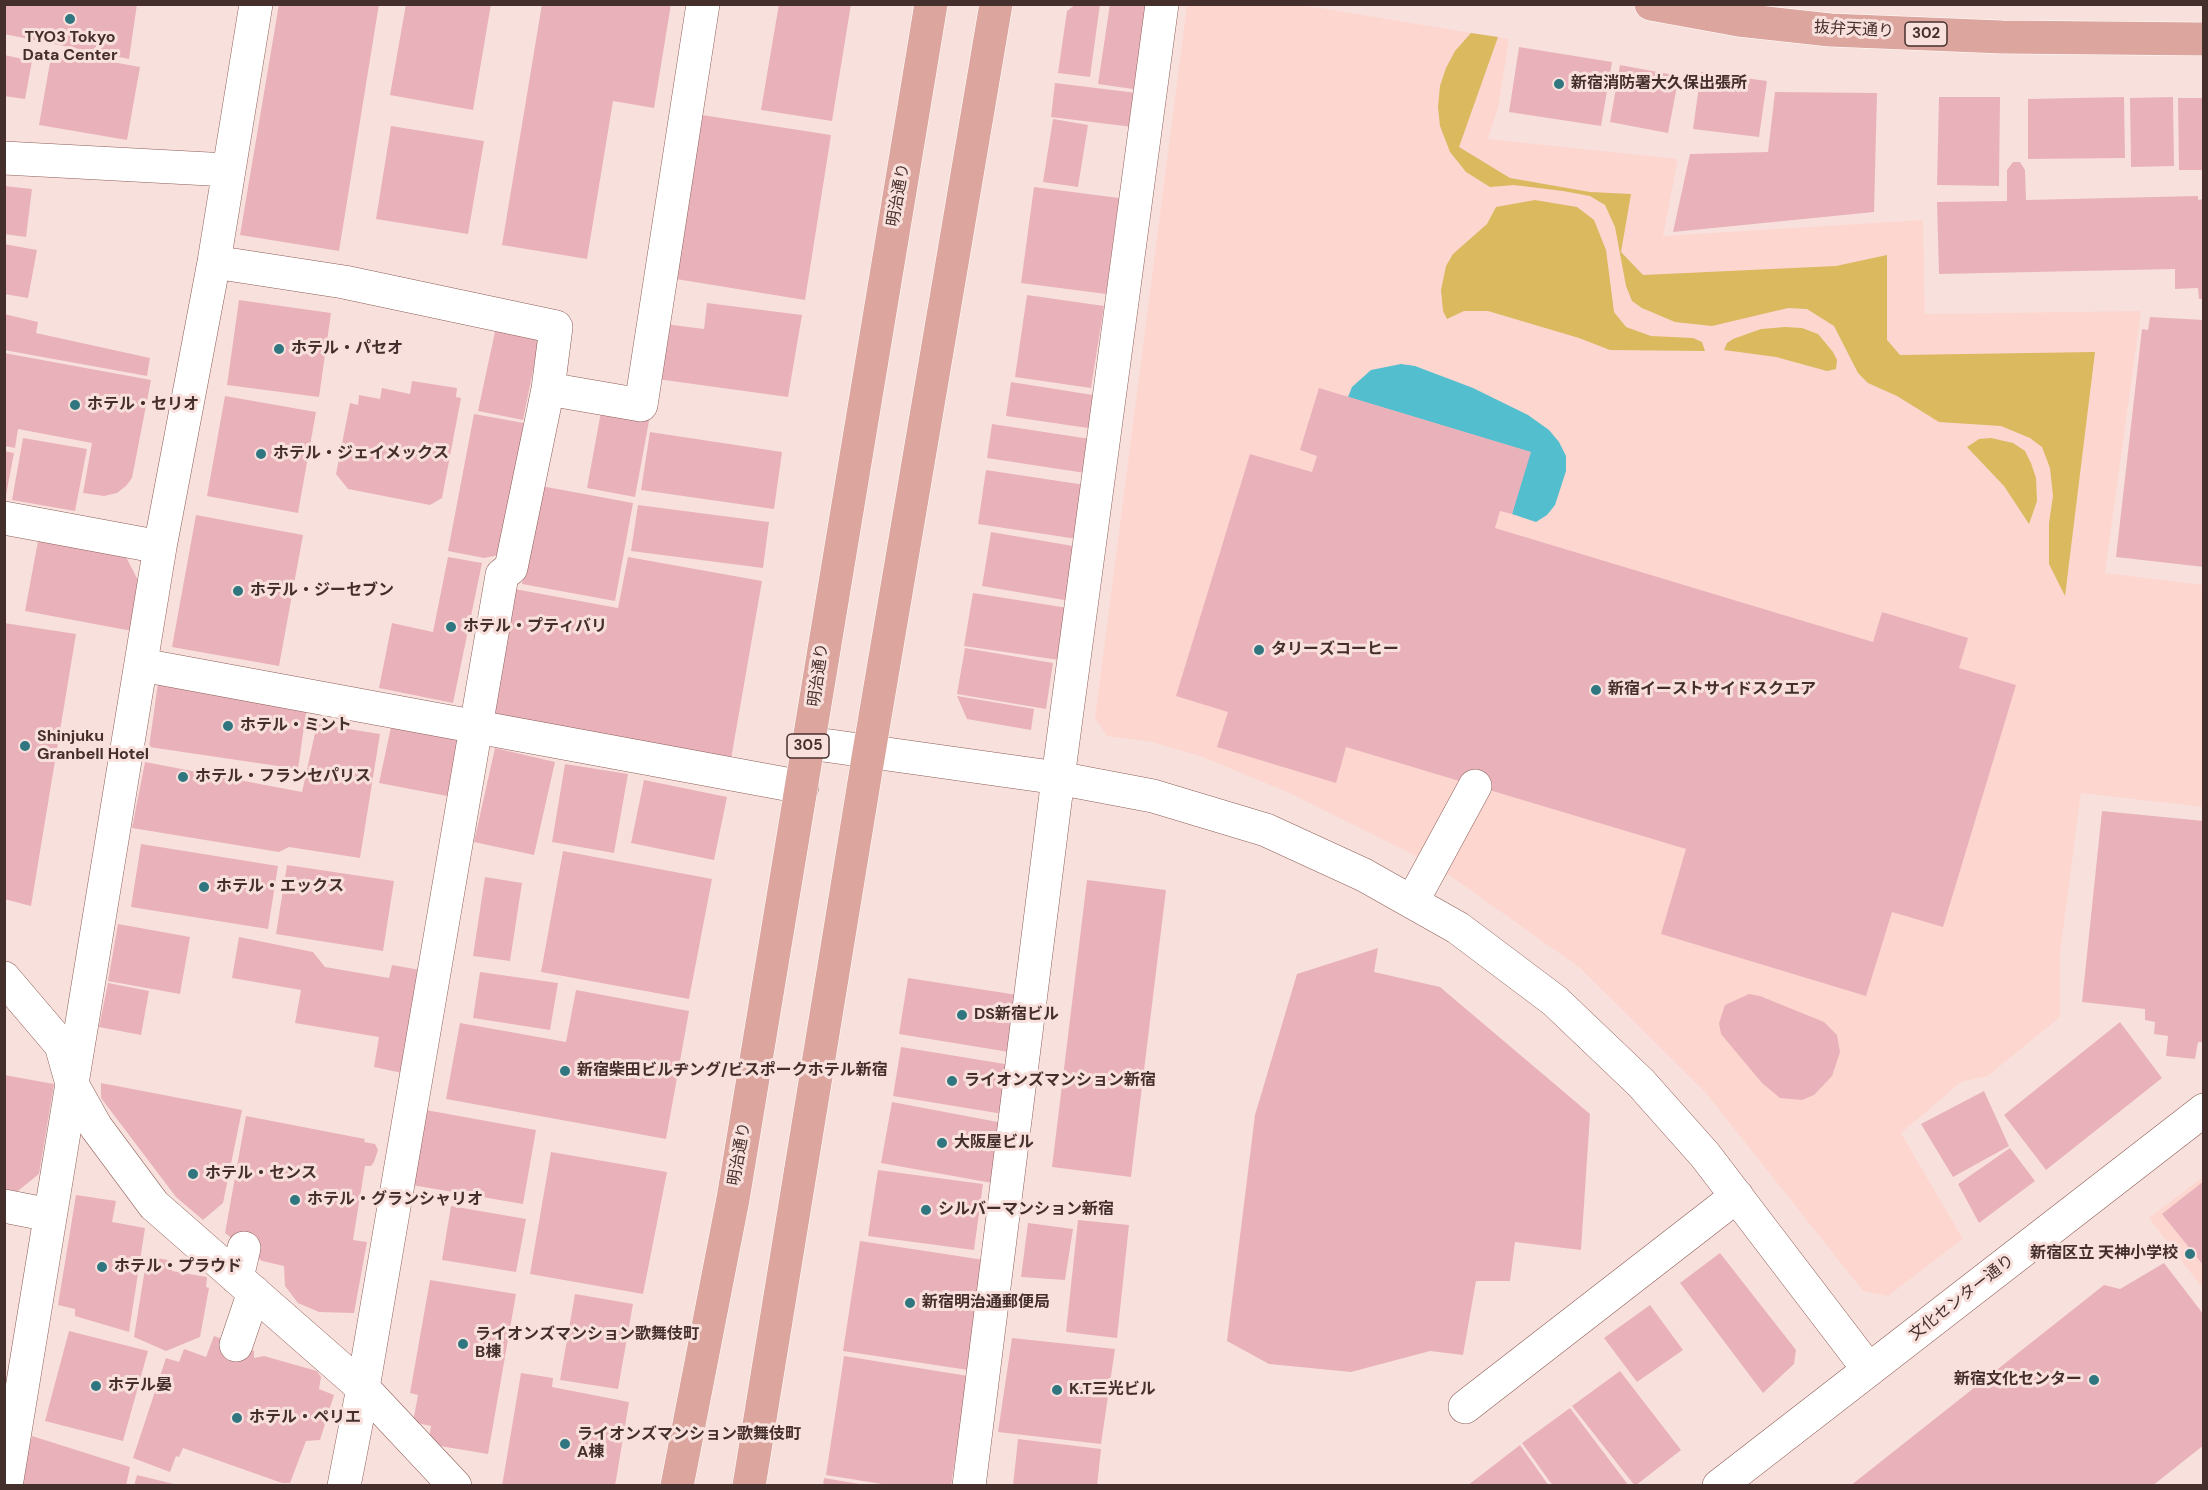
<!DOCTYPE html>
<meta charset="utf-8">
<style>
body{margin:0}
#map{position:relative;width:2208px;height:1490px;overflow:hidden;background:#f8e1dd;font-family:"DM Sans",sans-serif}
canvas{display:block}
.frame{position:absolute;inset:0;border:6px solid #452f2c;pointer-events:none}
</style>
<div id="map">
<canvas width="2208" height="1490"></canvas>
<div class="frame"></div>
</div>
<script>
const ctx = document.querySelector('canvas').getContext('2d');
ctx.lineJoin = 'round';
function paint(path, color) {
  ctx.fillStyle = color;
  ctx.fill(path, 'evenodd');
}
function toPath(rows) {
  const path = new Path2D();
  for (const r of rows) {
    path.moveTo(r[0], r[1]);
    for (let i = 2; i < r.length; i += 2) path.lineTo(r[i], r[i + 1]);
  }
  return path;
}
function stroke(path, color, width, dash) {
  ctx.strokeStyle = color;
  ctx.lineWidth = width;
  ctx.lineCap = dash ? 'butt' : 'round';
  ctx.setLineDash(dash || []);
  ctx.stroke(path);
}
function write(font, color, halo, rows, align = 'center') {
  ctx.font = font + ' "DM Sans","Noto Sans JP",sans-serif';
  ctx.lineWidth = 6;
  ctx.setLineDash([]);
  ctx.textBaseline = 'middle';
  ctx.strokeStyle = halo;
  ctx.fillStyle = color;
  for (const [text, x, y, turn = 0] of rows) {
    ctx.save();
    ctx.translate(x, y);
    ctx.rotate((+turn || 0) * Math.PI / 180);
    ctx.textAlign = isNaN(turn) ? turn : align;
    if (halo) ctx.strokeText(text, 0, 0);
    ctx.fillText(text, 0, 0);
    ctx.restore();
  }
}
const built = toPath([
 [1187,5,1302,5,1509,39,1498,108,1488,139,1678,159,1663,236,1923,220,1925,314,2141,311,2105,573,2203,585,2203,807,2081,793,2060,954,2060,1017,1988,1076,1961,1082,1901,1133,1963,1239,1888,1296,1863,1291,1705,1092,1580,968,1449,875,1412,854,1285,791,1197,755,1152,742,1107,736,1095,718],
 [2203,1177,2203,1289,2149,1218]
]);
const green = toPath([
 [1471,33,1498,37,1459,147,1510,178,1590,192,1631,194,1621,252,1643,275,1836,266,1887,255,1887,340,1900,355,2095,352,2065,596,2049,564,2049,523,2053,496,2050,468,2042,447,2030,438,2001,426,1939,422,1897,396,1868,383,1858,373,1834,326,1807,309,1788,308,1712,326,1675,322,1642,308,1632,301,1626,286,1615,227,1605,205,1590,196,1563,191,1514,185,1490,187,1466,172,1450,152,1440,126,1438,107,1440,86,1446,68,1455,51],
 [1535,200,1577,207,1594,220,1606,250,1614,312,1626,327,1651,336,1693,338,1702,342,1705,351,1610,350,1579,338,1488,311,1464,311,1447,319,1443,311,1441,290,1446,266,1453,254,1487,224,1496,207],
 [1785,327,1802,328,1818,334,1833,352,1837,360,1836,369,1827,371,1776,357,1724,350,1727,343,1733,339,1761,329],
 [1991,438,2013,443,2025,451,2031,463,2036,478,2037,501,2029,524,2004,486,1967,447,1979,439]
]);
const water = toPath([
 [1401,364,1415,366,1473,388,1528,415,1549,430,1559,442,1566,456,1566,471,1555,505,1547,515,1536,522,1512,514,1530,452,1348,397,1352,387,1371,370]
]);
const building = toPath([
 [4,4,137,4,129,59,4,34],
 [279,4,379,4,339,251,240,235],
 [406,4,491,4,473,110,390,95],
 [542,4,671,4,654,108,613,101,587,259,502,245],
 [779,4,851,4,832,121,761,110],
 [1076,4,1100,4,1090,77,1058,73,1067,11],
 [1110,4,1152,4,1140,90,1098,84],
 [1519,47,1612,62,1601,126,1509,112],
 [52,51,140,67,127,140,39,125],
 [4,55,32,61,25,99,4,96],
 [1620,65,1679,76,1668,133,1610,122],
 [1701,72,1767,81,1759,137,1693,129],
 [1055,83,1137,93,1133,127,1051,117],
 [1775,92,1877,93,1874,212,1673,232,1690,154,1768,152],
 [1939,97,2000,97,1999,186,1937,185],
 [2124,97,2125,158,2028,159,2028,99],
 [2173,97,2174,166,2131,167,2130,98],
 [2178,98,2204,98,2204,170,2179,170],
 [702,115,831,135,805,300,676,279],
 [1053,119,1088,125,1078,187,1043,182],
 [391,126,484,141,468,234,376,219],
 [2013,162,2020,162,2025,170,2026,200,2198,196,2198,200,2204,199,2204,299,2199,299,2198,288,2175,289,2175,269,1939,274,1937,202,2007,201,2007,170],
 [4,186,32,189,26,237,4,234],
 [1034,187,1119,198,1106,294,1021,283],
 [4,244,37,250,28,298,4,294],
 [1027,295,1104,306,1091,388,1015,377],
 [239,300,331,313,319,397,227,385],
 [707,303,802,315,788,397,657,379,665,324,704,329],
 [4,314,38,322,36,333,150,358,147,376,4,350],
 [2150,317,2204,320,2204,567,2116,557,2142,329,2148,330],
 [496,327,540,336,523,420,478,411],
 [4,353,151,380,132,478,126,486,117,493,104,496,83,493,92,443,18,429,15,448,4,446],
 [412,381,457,388,456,397,461,398,442,498,430,505,348,489,336,474,350,403,358,405,359,395,380,399,382,388,410,394],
 [1011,382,1093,395,1088,428,1006,416],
 [1319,388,1531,452,1512,514,1500,511,1495,528,1873,642,1882,612,1968,638,1959,668,2016,685,1943,927,1892,912,1866,996,1661,934,1686,849,1346,747,1336,783,1217,747,1228,712,1176,696,1250,454,1312,472,1317,456,1300,450],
 [225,396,316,412,298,513,207,496],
 [601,412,649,421,635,497,587,488],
 [474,414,524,423,499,555,484,558,448,551],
 [992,424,1090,439,1085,473,987,458],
 [650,432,782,452,774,509,641,490],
 [23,438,87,449,75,511,12,500],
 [4,451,14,453,6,495,4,495],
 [986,470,1085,485,1077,539,978,524],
 [541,486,633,503,615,601,522,584],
 [638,505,769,522,763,568,631,551],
 [196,515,303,535,279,666,172,647],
 [991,532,1079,547,1070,601,982,586],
 [38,541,126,557,139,582,132,631,25,611],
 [448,557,482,563,453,703,379,688,392,623,433,632],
 [628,557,762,581,731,759,486,716,509,588,618,608],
 [973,593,1068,608,1059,660,964,646],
 [4,623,76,634,31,906,4,899],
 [965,648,1053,663,1046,709,957,694],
 [158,683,307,706,298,769,149,747],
 [957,696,1034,709,1031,730,967,719],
 [317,724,380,734,360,858,289,847,279,852,132,828,145,762,302,792],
 [391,727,459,740,447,796,379,783],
 [495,748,555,762,534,855,474,842],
 [565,764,628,774,614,853,552,842],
 [644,780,727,797,714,860,631,843],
 [2102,811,2204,821,2204,1042,2198,1042,2195,1059,2166,1056,2168,1036,2154,1034,2155,1022,2145,1020,2145,1009,2082,1002],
 [141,844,278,866,268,929,131,907],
 [563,851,712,879,689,999,541,972],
 [287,865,394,881,383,951,276,934],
 [485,877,522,883,510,961,473,956],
 [1087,880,1166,890,1131,1177,1052,1167],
 [118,924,190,937,180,994,108,981],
 [239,937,313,952,325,967,389,978,392,965,420,970,402,1073,374,1067,379,1037,295,1023,301,990,232,978],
 [1378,948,1374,972,1440,987,1590,1114,1581,1250,1515,1242,1510,1281,1476,1281,1463,1355,1430,1351,1351,1372,1269,1364,1227,1341,1255,1115,1297,974],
 [480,972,558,983,550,1030,473,1018],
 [908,978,1024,996,1015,1053,899,1034],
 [108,983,149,991,141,1035,99,1027],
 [576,990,689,1011,666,1139,446,1099,460,1023,566,1042],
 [1749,994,1760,996,1824,1022,1837,1035,1840,1052,1832,1076,1814,1095,1802,1100,1780,1098,1762,1083,1721,1034,1719,1023,1725,1005],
 [2120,1022,2162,1078,2046,1170,2004,1115],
 [901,1047,1011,1065,1003,1114,893,1096],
 [4,1075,54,1084,39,1174,14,1194,4,1192],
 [101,1083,242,1110,223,1203,203,1220,176,1197,101,1098],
 [1984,1091,2009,1146,1953,1177,1921,1124],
 [892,1102,1003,1123,992,1183,881,1163],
 [426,1110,536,1130,523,1204,412,1185],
 [246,1116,365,1139,364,1142,375,1144,378,1150,374,1162,371,1166,365,1166,353,1240,367,1242,354,1313,319,1312,298,1303,285,1286,284,1266,262,1261,225,1233],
 [2010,1148,2035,1181,1979,1223,1958,1184],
 [551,1152,667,1172,643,1294,530,1274],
 [878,1170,983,1184,974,1250,868,1236],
 [2204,1181,2204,1266,2162,1214],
 [76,1195,116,1201,112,1222,145,1228,129,1332,75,1316,75,1309,58,1305],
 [451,1206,526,1219,516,1272,442,1260],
 [1078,1220,1129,1225,1117,1338,1066,1332],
 [1028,1223,1073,1229,1065,1280,1021,1277],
 [860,1241,984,1260,968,1370,843,1351],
 [1720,1253,1796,1350,1794,1364,1763,1393,1680,1283],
 [147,1256,173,1261,172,1271,207,1277,206,1287,209,1288,200,1337,166,1351,134,1337],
 [2164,1263,2204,1315,2204,1445,2152,1486,1850,1486,2104,1285,2120,1289],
 [430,1280,516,1294,488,1454,428,1444,431,1426,413,1422,418,1395,410,1393],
 [575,1294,633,1304,618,1389,560,1380],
 [1650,1305,1683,1350,1637,1382,1604,1338],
 [69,1331,148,1351,123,1441,45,1421],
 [214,1336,254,1351,254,1358,264,1356,317,1371,321,1377,319,1389,334,1395,320,1440,306,1441,290,1483,282,1483,183,1448,179,1457,176,1456,170,1472,133,1458,166,1358,179,1362,184,1349,206,1357],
 [1012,1338,1115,1349,1101,1444,998,1432],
 [844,1356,968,1376,951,1486,894,1486,826,1475],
 [1620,1371,1681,1450,1635,1486,1572,1406],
 [521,1373,553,1378,552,1387,629,1402,615,1486,502,1486],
 [1570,1408,1629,1486,1553,1486,1522,1443],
 [32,1436,130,1467,126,1486,19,1486],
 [1018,1439,1101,1449,1097,1486,1013,1486],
 [1520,1445,1549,1486,1467,1486],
 [137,1475,178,1485,178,1486,134,1486],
 [824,1478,859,1484,859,1486,823,1486]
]);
const minor = toPath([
 [4,158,228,170],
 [214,262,344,282,556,327,548,389,511,568,502,575,363,1388,344,1486],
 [548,389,641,405,703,4],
 [4,518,160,547],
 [142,665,802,787],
 [809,743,1058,778,1153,796,1266,830,1364,875,1458,928,1555,1001,1641,1083,1705,1155,1869,1370],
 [1412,902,1475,786],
 [4,978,61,1045,72,1084,96,1127,154,1205,363,1388,455,1486],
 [4,1206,50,1215],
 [237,1278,244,1248],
 [236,1345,254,1292],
 [1465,1407,1737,1196],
 [6,1486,160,547,214,262,256,4],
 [969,1486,1058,778,1162,4],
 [1719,1486,2204,1110]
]);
const major = toPath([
 [1651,4,1739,20,1830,30,2002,37,2204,39],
 [677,1486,733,1199,931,4],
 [749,1486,869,752,996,4]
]);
const markers = [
 [70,19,6,"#2f7681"],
 [1559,84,6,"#2f7681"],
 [279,349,6,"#2f7681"],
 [75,405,6,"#2f7681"],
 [261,454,6,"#2f7681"],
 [238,591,6,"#2f7681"],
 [451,627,6,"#2f7681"],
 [1259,650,6,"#2f7681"],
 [1596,690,6,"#2f7681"],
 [228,726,6,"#2f7681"],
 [25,746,6,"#2f7681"],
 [183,777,6,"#2f7681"],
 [204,887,6,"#2f7681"],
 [962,1015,6,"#2f7681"],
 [565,1071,6,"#2f7681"],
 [952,1081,6,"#2f7681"],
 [942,1143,6,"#2f7681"],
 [193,1174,6,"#2f7681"],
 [295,1200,6,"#2f7681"],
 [926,1210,6,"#2f7681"],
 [2190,1254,6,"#2f7681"],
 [102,1267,6,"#2f7681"],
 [910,1303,6,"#2f7681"],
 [463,1344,6,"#2f7681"],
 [2094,1380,6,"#2f7681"],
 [96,1386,6,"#2f7681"],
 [1057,1390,6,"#2f7681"],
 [237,1418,6,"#2f7681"],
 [565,1444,6,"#2f7681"]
];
const shields = [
 [1926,34,42],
 [808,746,42]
];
const shieldNames = [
 ["302",1926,34],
 ["305",808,746]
];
const streetNames = [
 ["抜弁天通り",1854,30,3],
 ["明治通り",899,195,-80],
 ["明治通り",819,675,-82],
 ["明治通り",740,1154,-80],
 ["文化センター通り",1962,1298,-38]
];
const poiNames = [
 ["TYO3 Tokyo",70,38,"center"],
 ["Data Center",70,56,"center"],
 ["新宿消防署大久保出張所",1571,84],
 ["ホテル・パセオ",291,349],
 ["ホテル・セリオ",87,405],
 ["ホテル・ジェイメックス",273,454],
 ["ホテル・ジーセブン",250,591],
 ["ホテル・プティバリ",463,627],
 ["タリーズコーヒー",1271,650],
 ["新宿イーストサイドスクエア",1608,690],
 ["ホテル・ミント",240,726],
 ["Shinjuku",37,737],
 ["Granbell Hotel",37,755],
 ["ホテル・フランセパリス",195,777],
 ["ホテル・エックス",216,887],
 ["DS新宿ビル",974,1015],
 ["新宿柴田ビルヂング/ビスポークホテル新宿",577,1071],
 ["ライオンズマンション新宿",964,1081],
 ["大阪屋ビル",954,1143],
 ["ホテル・センス",205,1174],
 ["ホテル・グランシャリオ",307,1200],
 ["シルバーマンション新宿",938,1210],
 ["新宿区立 天神小学校",2178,1254,"right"],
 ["ホテル・プラウド",114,1267],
 ["新宿明治通郵便局",922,1303],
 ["ライオンズマンション歌舞伎町",475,1335],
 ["B棟",475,1353],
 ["新宿文化センター",2082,1380,"right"],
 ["ホテル晏",108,1386],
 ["K.T三光ビル",1069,1390],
 ["ホテル・ペリエ",249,1418],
 ["ライオンズマンション歌舞伎町",577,1435],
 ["A棟",577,1453]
];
paint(built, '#fdd6d0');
paint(green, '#dab95f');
paint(water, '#53bece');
paint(building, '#e9b2ba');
stroke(minor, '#8d5d56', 34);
stroke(major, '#fff', 34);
stroke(minor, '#fff', 33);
stroke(major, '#dca59d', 33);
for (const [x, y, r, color] of markers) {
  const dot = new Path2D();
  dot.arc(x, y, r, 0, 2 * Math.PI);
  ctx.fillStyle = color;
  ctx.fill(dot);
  stroke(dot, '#f8e1dd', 2);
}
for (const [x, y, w] of shields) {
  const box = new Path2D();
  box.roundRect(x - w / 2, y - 12, w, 24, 4.5);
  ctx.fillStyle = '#f8e1dd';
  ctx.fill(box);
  stroke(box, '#452f2c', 1.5);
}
write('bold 15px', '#452f2c', null, shieldNames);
write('16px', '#452f2c', '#f8e1dd', streetNames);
write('bold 16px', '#452f2c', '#f8e1dd', poiNames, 'left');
</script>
